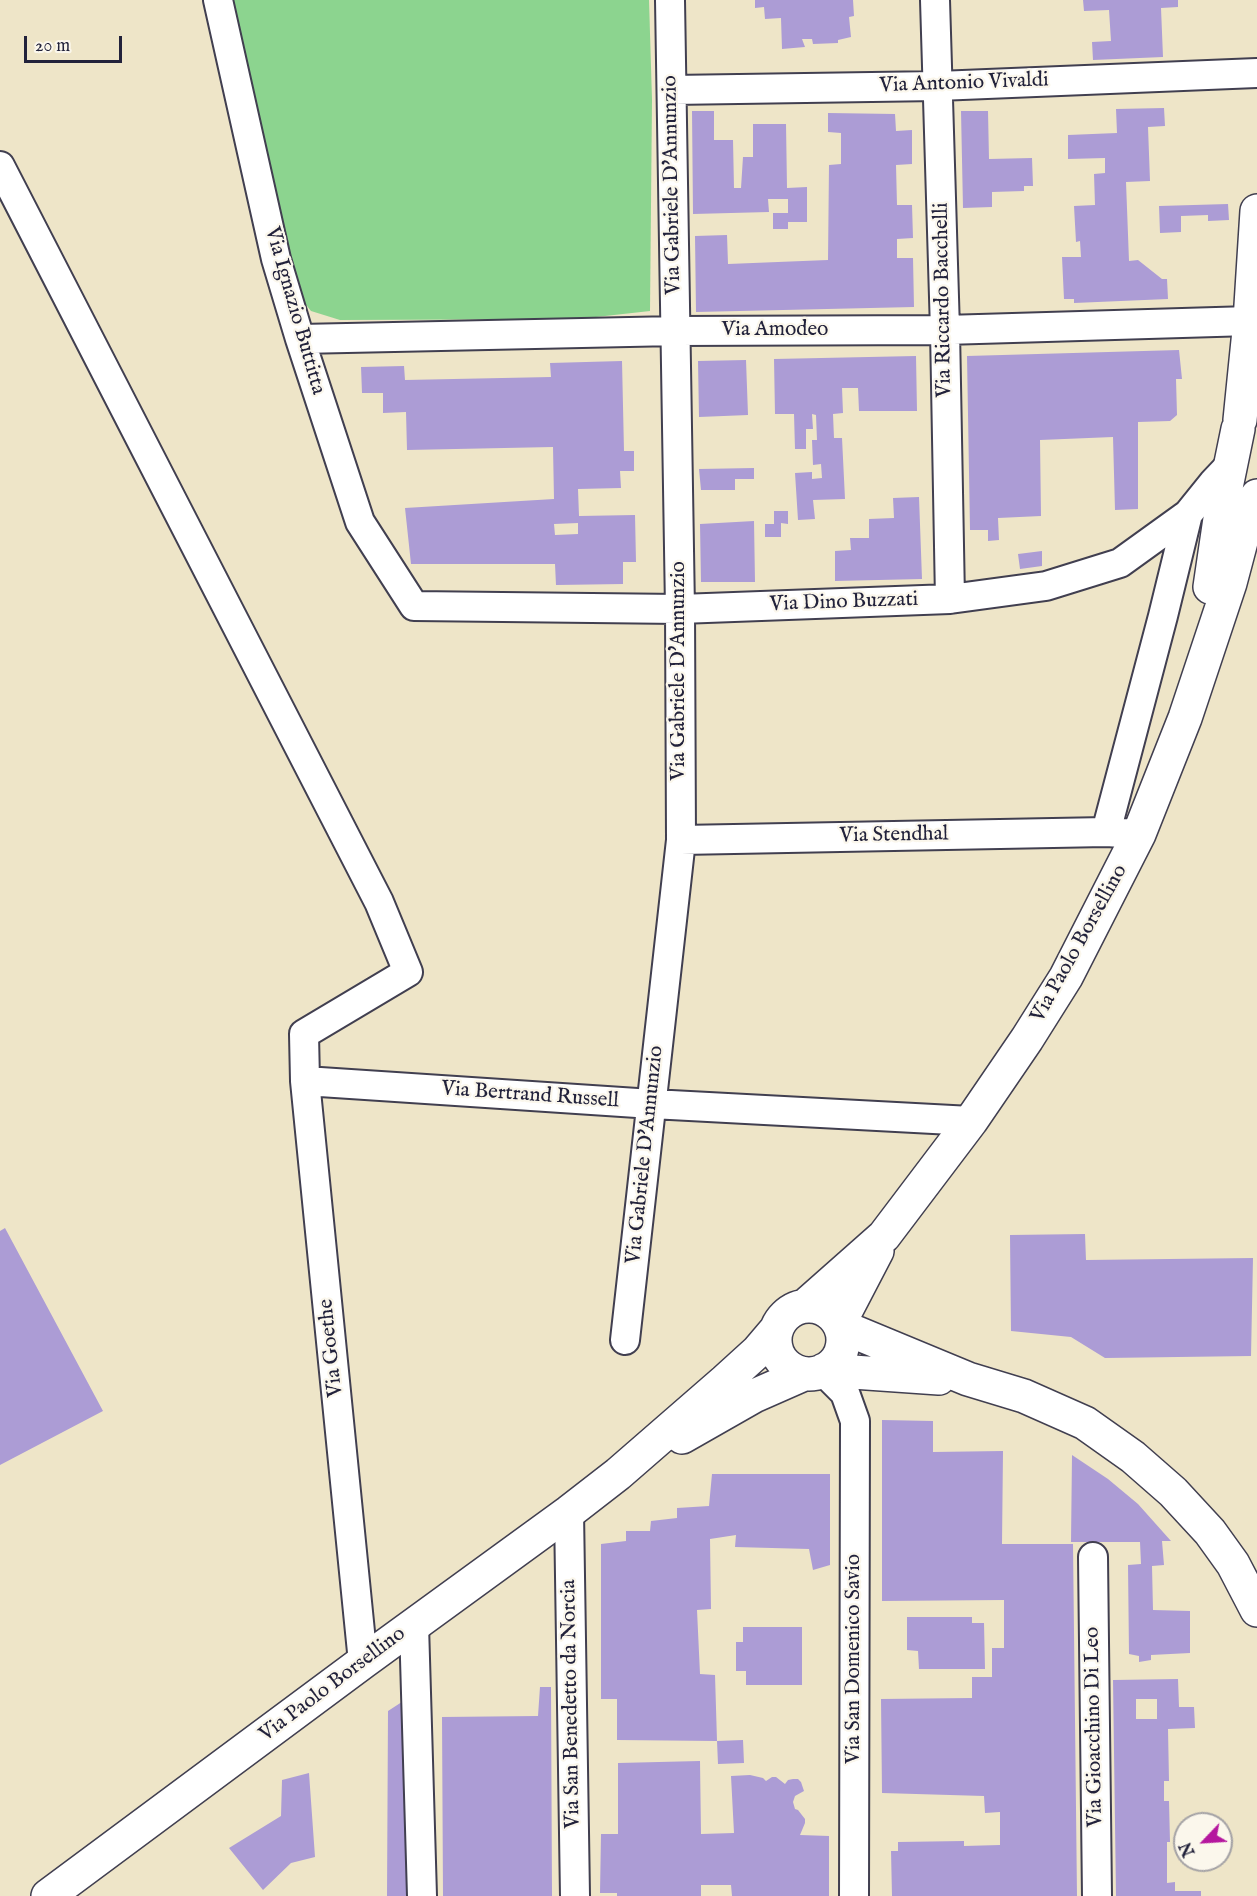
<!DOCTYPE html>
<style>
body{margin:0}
#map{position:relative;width:1257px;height:1896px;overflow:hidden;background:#eee5c8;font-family:"IM FELL English",serif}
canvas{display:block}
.north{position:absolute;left:1173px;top:1812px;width:60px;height:60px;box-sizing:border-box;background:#fbf7ec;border:2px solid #a4a2a5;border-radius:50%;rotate:245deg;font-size:16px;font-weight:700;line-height:24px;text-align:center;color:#22223b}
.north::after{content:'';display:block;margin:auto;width:21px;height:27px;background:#b5179e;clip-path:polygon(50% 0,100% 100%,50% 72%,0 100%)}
.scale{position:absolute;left:24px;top:36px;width:98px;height:27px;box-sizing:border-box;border:3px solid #22223b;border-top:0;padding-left:8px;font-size:18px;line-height:21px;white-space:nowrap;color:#22223b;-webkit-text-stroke:4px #fbf7ec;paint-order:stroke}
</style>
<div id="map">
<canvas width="1257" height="1896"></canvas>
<div class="north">N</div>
<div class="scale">20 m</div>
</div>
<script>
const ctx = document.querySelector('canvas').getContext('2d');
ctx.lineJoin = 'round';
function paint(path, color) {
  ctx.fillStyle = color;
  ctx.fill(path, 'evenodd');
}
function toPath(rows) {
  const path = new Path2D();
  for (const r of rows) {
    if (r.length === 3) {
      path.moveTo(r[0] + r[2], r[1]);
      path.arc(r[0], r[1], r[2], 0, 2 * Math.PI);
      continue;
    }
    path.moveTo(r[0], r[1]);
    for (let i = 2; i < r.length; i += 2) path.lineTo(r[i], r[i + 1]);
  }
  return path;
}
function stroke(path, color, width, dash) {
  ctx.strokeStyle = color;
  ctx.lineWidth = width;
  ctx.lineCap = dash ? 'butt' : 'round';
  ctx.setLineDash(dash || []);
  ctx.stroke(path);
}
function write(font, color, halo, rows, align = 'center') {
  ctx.font = font + ' "IM FELL English",serif';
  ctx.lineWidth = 4.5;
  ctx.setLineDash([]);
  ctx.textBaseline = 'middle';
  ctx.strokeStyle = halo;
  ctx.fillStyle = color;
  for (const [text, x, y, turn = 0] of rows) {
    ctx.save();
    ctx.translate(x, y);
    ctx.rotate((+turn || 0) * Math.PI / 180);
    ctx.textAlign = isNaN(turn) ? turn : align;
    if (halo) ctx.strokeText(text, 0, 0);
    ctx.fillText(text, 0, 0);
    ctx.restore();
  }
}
const green = toPath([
 [233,0,649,0,652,100,650,311,578,319,340,320,311,311,295,291,269,184]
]);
const building = toPath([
 [755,0,853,0,854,16,849,17,851,37,838,40,838,43,813,44,812,39,802,39,805,47,782,49,781,18,765,19,764,7,755,8],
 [1083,0,1178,0,1178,7,1161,8,1163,57,1093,60,1092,42,1111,41,1109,10,1084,11],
 [1164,108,1165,126,1148,127,1150,181,1126,182,1129,261,1138,260,1162,279,1167,279,1168,299,1074,303,1074,299,1064,299,1062,257,1081,257,1080,241,1076,242,1074,206,1095,205,1094,174,1105,173,1105,158,1068,159,1068,135,1117,133,1116,109],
 [692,111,714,111,714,140,733,140,734,188,741,188,743,157,753,157,753,124,786,124,787,188,807,187,807,222,788,222,788,229,773,229,773,213,788,213,788,199,768,199,769,212,693,214],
 [961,111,988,111,989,159,1032,158,1033,186,1024,186,1024,191,992,192,992,207,963,208],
 [828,113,895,114,896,131,912,130,912,164,896,165,897,205,912,205,913,238,897,239,897,258,913,258,914,307,696,312,695,236,727,235,728,264,828,260,829,165,841,164,841,133,828,132],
 [1228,204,1229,220,1208,221,1208,215,1181,216,1181,232,1160,233,1159,206],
 [1179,350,1182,379,1176,379,1177,415,1170,421,1138,422,1138,509,1115,510,1113,437,1040,440,1041,516,998,518,999,540,988,541,988,530,970,530,967,356],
 [916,356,917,411,859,411,858,388,842,388,843,413,833,414,834,438,842,438,845,499,813,500,815,519,798,520,795,473,812,472,812,479,822,478,821,464,813,465,812,440,817,440,816,415,812,414,813,429,806,429,806,449,795,449,794,414,775,414,774,359],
 [746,360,748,415,699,417,698,361],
 [622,361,624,451,634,451,634,471,620,471,621,488,578,489,579,516,635,515,636,562,623,562,623,584,556,585,555,564,411,564,405,508,554,499,553,447,407,450,406,412,383,413,383,393,362,393,361,367,404,366,405,380,551,377,550,363],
 [578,523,578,534,555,535,554,524],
 [754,468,754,479,735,479,735,490,701,490,699,469],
 [919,497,922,579,835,581,835,551,851,550,850,538,869,538,869,519,894,518,893,498],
 [774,511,788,511,788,524,781,523,781,537,765,537,765,524,774,524],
 [754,521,755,582,701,582,700,524],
 [1042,551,1042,566,1020,569,1018,554],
 [5,1228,103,1411,0,1465,0,1231],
 [1085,1234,1086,1260,1253,1258,1251,1356,1105,1358,1071,1337,1011,1331,1010,1235],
 [882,1420,933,1421,933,1452,1003,1451,1002,1544,1073,1544,1077,1896,892,1896,891,1851,898,1851,898,1842,964,1841,964,1846,1000,1845,1000,1812,985,1813,984,1796,882,1793,881,1699,972,1698,972,1677,992,1677,992,1648,1004,1648,1004,1600,882,1601],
 [1072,1455,1108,1479,1138,1504,1171,1541,1162,1541,1164,1565,1152,1566,1153,1610,1190,1611,1190,1653,1151,1655,1151,1660,1139,1662,1139,1656,1129,1654,1128,1565,1141,1564,1140,1542,1071,1542],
 [712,1474,830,1474,830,1565,813,1570,809,1549,735,1547,736,1535,710,1539,711,1609,697,1610,700,1674,715,1675,717,1741,617,1740,617,1699,601,1699,601,1544,626,1541,626,1531,650,1531,651,1521,677,1518,677,1508,709,1506],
 [907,1617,972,1617,972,1623,984,1623,985,1669,919,1669,918,1651,907,1650],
 [743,1627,802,1627,802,1685,746,1685,746,1671,736,1671,736,1642,743,1642],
 [1178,1679,1179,1707,1194,1707,1195,1728,1168,1729,1169,1781,1164,1781,1164,1801,1169,1801,1170,1842,1167,1842,1167,1883,1175,1882,1175,1891,1201,1891,1201,1896,1116,1896,1113,1680],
 [1136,1699,1157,1699,1157,1719,1136,1719],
 [540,1687,551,1687,552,1896,443,1896,442,1717,538,1716],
 [408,1698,411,1896,387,1896,388,1711],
 [743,1740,744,1763,718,1764,717,1741],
 [700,1761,701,1834,734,1833,731,1776,750,1775,763,1778,766,1781,772,1777,776,1777,785,1784,788,1780,793,1779,798,1779,801,1782,804,1791,795,1796,793,1802,795,1809,798,1810,805,1819,805,1823,800,1835,829,1836,829,1896,732,1896,731,1885,701,1885,701,1896,617,1896,617,1893,600,1893,601,1834,618,1834,618,1763],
 [309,1773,315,1857,291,1863,263,1890,229,1848,281,1816,282,1780]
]);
const street = toPath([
 [218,0,276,259,300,339,360,522,414,606,680,609,950,599,1046,586,1120,563,1188,514,1213,483,1231,464],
 [935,0,945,330,950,599],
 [672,90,938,86,1257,73],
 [0,166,379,902,408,972,304,1034,305,1081,363,1662],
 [300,339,676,331,945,330,1250,321],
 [1106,832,1163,616,1188,514],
 [681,840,1106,832,1139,834],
 [305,1081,652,1104,971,1121],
 [625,1340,681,840,680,609,670,0],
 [823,1371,845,1393,855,1421,854,1896],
 [569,1512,575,1896],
 [1093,1557,1097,1896],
 [414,1625,422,1896]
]);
const secondary = toPath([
 [1240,420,1250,321,1257,211],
 [1210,587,1221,512,1238,429],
 [806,1305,884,1236,971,1121,1027,1039,1066,977,1139,834,1185,718,1230,583,1244,530,1257,496],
 [809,1340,34],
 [839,1324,877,1251],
 [840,1326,968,1379,1024,1396,1085,1423,1133,1457,1173,1492,1210,1532,1233,1564,1257,1610],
 [824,1370,939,1378],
 [682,1437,754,1396,804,1374],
 [48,1896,363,1662,569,1512,618,1474,725,1381,758,1351,775,1331]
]);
const streetNames = [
 ["Via Antonio Vivaldi",964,84,-2],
 ["Via Gabriele D'Annunzio",673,185,-91],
 ["Via Riccardo Bacchelli",944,300,-91],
 ["Via Ignazio Buttitta",294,311,74],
 ["Via Amodeo",775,331],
 ["Via Dino Buzzati",844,603,-2],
 ["Via Gabriele D'Annunzio",680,671,-90],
 ["Via Stendhal",894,836,-1],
 ["Via Paolo Borsellino",1080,944,-61],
 ["Via Bertrand Russell",530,1096,4],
 ["Via Gabriele D'Annunzio",646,1155,-84],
 ["Via Goethe",332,1348,-96],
 ["Via San Domenico Savio",855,1659,-90],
 ["Via Paolo Borsellino",333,1685,-37],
 ["Via San Benedetto da Norcia",572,1704,-91],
 ["Via Gioacchino Di Leo",1095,1727,-91]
];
paint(green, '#8cd48f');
paint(building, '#ac9cd5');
stroke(street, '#413f50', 32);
stroke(secondary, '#413f50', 36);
stroke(street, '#fff', 28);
stroke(secondary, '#fff', 33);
write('21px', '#22223b', '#fbf7ec', streetNames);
</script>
